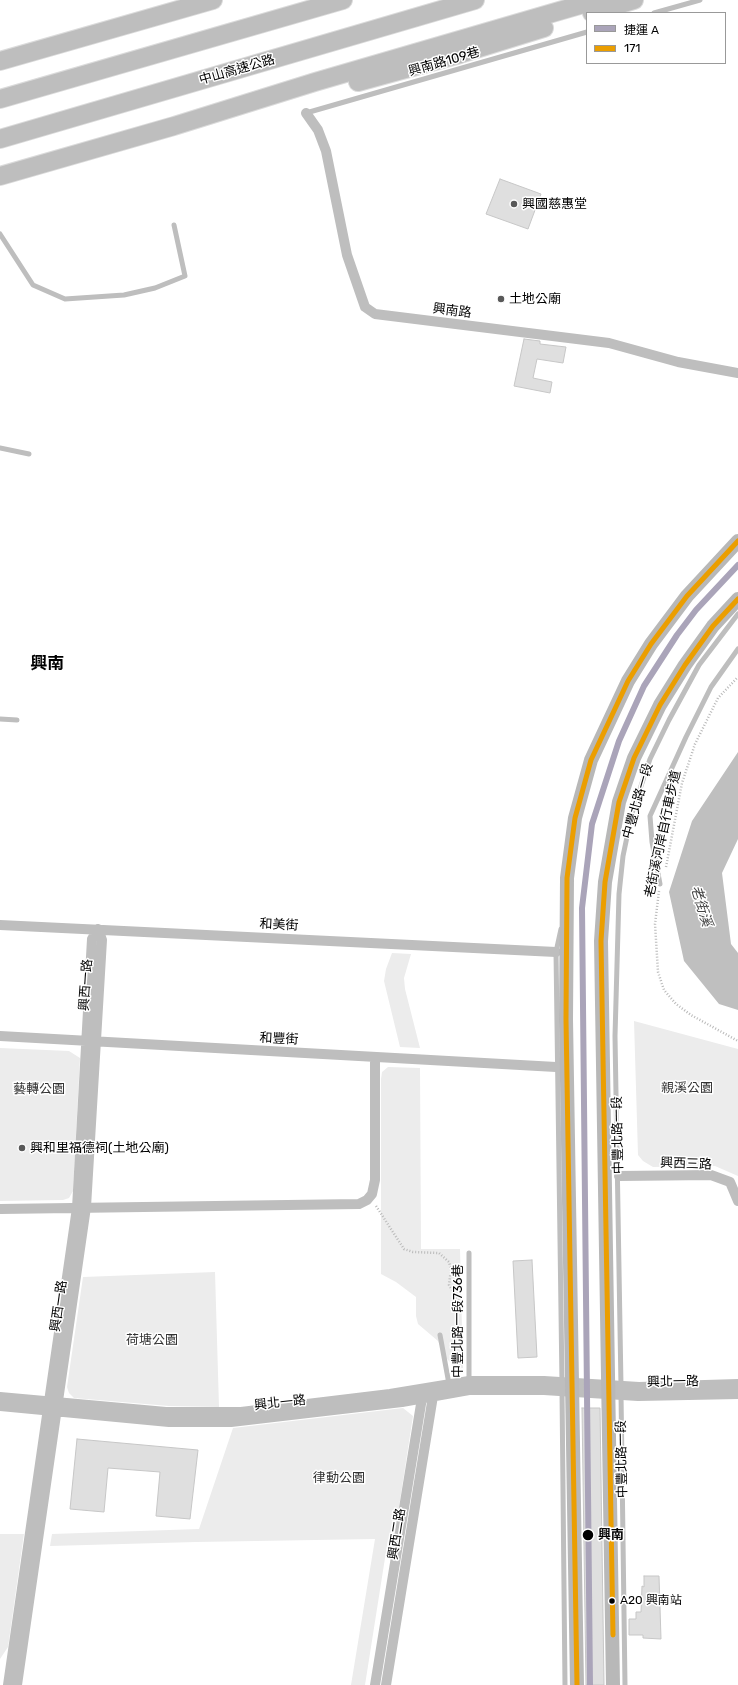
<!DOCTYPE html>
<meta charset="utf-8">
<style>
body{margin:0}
#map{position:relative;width:738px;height:1685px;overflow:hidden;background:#fff;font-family:Rubik,"Noto Sans TC",sans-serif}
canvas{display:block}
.legend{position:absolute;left:586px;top:12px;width:140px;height:52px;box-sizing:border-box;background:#fff;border:1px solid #999;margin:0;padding:5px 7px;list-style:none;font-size:12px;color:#000}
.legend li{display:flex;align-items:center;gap:8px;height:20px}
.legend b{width:20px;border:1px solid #999}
</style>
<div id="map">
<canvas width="738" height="1685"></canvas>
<ul class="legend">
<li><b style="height:5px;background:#aaa4b9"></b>捷運 A</li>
<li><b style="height:5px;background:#eb9e00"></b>171</li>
</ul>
</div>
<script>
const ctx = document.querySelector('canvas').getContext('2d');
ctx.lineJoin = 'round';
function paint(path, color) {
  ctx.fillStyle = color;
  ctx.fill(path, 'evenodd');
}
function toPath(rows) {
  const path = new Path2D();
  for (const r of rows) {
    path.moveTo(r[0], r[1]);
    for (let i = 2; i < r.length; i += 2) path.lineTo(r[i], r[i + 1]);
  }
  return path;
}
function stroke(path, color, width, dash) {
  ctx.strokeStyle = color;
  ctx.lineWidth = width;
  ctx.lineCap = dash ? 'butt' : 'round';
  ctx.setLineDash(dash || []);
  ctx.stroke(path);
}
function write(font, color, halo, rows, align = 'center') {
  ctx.font = font + ' Rubik,"Noto Sans TC",sans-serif';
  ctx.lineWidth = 3;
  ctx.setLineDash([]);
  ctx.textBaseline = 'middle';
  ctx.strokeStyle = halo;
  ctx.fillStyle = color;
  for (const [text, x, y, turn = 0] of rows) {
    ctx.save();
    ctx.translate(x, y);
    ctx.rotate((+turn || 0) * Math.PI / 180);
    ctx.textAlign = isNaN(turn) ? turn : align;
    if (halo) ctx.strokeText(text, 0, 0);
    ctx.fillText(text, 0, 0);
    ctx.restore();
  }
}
const green = toPath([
 [392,953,411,954,404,978,405,989,420,1048,400,1047,384,981,386,969],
 [634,1021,738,1049,738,1176,715,1166,653,1167,643,1161,638,1155],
 [0,1048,69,1051,80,1058,73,1191,69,1198,63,1200,0,1201],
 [388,1067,420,1068,421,1249,460,1249,463,1368,453,1369,451,1363,445,1357,438,1341,418,1324,416,1316,416,1297,396,1282,381,1274,381,1079,382,1072],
 [215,1272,219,1407,169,1406,74,1398,69,1393,67,1387,83,1277],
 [403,1408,413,1416,394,1539,388,1539,365,1685,351,1685,375,1539,196,1542,50,1546,52,1534,199,1529,233,1428],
 [0,1534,24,1534,8,1647,0,1659]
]);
const water = toPath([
 [738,752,738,839,722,873,731,944,738,953,738,1010,719,1004,684,961,669,892,692,821]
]);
const building = toPath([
 [500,179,541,194,528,229,486,214,500,179],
 [524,339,540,341,540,344,566,347,563,363,537,359,533,378,552,382,550,393,514,386,524,339],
 [532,1260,537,1357,518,1358,513,1261,532,1260],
 [582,1408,600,1408,604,1685,586,1685,582,1408],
 [77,1439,198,1450,190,1519,156,1516,160,1472,108,1468,104,1512,70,1509,77,1439],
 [644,1576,659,1576,661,1639,643,1638,643,1635,629,1635,629,1619,636,1619,636,1612,641,1612,642,1586,644,1587,644,1576]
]);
const path = toPath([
 [666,867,682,783,695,744,718,698,738,677],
 [659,891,655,924,658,972,664,990,676,1004,691,1015,738,1041],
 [376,1206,404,1249,413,1252,439,1253,449,1262,451,1269,449,1285,460,1303]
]);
const lane = toPath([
 [654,13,700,0],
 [306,113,587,32],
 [0,234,33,285,65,299,124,295,155,288,185,276,174,225],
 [0,448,29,454],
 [0,719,17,720],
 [660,884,652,842,650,816,686,737,711,687,738,649],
 [561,929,556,952,562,1383],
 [469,1253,469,1382],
 [440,1335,449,1384],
 [621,1386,615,1036,619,894,623,856,632,813,650,759,669,720,699,665,738,614],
 [562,1391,565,1685],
 [621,1394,625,1685]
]);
const street = toPath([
 [306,113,318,130,326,151,347,255,365,307,375,314,609,343,678,362,738,373],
 [0,925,556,952],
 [0,1036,556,1067],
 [619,1176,711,1175,730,1182,738,1201],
 [0,1209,359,1204,367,1200,372,1194,375,1180,375,1058],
 [0,1397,166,1412,241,1412,390,1394,469,1381,544,1381,639,1387,738,1384],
 [0,1406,169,1422,231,1422,402,1402,469,1390,544,1390,638,1396,738,1394],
 [8,1685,77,1208,92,939,98,929],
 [17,1685,86,1207,102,940,98,929],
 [375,1685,422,1398,425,1393],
 [386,1685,433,1396,430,1391]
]);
const secondary = toPath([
 [577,1685,566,1019,567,878,575,818,591,760,628,681,651,644,687,596,738,541],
 [613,1685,601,941,605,882,619,802,634,758,660,705,685,665,713,626,738,599]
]);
const highway = toPath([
 [592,13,634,0],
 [0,61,213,0],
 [358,82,460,54,544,28],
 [0,99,343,0],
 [0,139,475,0],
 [0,176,174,126,315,82,597,0]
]);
const bus1 = toPath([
 [613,1635,601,941,605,882,619,802,634,758,660,705,685,665,713,626,738,599],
 [577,1685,566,1019,567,878,575,818,591,760,628,681,651,644,687,596,738,541]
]);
const metro1 = toPath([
 [590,1685,582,908,592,824,619,741,644,686,677,635,696,610,738,565]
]);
const markers = [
 [514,204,4,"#595959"],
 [501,299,4,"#595959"],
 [22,1148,4,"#595959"],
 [588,1535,6,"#000"],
 [612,1601,3.5,"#000"]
];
const busNames = [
 ["A20 興南站",620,1601]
];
const streetNames = [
 ["興南路109巷",444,62,-16],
 ["中山高速公路",237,70,-16],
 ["興南路",452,311,7],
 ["中豐北路一段",638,801,-74],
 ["老街溪河岸自行車步道",663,834,-78],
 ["和美街",279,925,3],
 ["興西一路",86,985,-86],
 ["和豐街",279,1039,3],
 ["中豐北路一段",618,1135,-91],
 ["興西三路",686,1164,2],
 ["興西一路",59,1306,-82],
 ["中豐北路一段736巷",458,1321,-90],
 ["興北一路",673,1382,-1],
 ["興北一路",280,1403,-6],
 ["中豐北路一段",622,1459,-91],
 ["興西二路",397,1534,-81]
];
const poiNames = [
 ["興國慈惠堂",522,204],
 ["土地公廟",509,299],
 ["興和里福德祠(土地公廟)",30,1148]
];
const parkNames = [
 ["親溪公園",687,1088],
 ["藝轉公園",39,1089],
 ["荷塘公園",152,1340],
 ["律動公園",339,1478]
];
const stopNames = [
 ["興南",598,1535]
];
const waterNames = [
 ["老街溪",701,906,73]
];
const districtNames = [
 ["興南",47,664]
];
paint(green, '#ececec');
paint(water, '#bfbfbf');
paint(building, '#dfdfdf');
stroke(building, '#c7c7c7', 1);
stroke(highway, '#dbdbdb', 20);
stroke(path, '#b9b9b9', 2.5, [1, 2]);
stroke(lane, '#bebebe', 5);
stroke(street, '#bebebe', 10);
stroke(secondary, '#b8b8b8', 14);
stroke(highway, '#bebebe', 18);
stroke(bus1, '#eb9e00', 5);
stroke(metro1, '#aaa4b9', 6);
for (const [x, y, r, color] of markers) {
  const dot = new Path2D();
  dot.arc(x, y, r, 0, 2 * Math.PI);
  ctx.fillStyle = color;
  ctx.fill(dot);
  stroke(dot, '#fff', 1.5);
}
write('12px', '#000', '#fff', busNames, 'left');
write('13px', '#000', '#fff', streetNames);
write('13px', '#000', '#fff', poiNames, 'left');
write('13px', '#333', '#fff', parkNames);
write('bold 13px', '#000', '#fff', stopNames, 'left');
write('italic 14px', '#444', '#fff', waterNames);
write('bold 17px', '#000', '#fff', districtNames);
</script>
